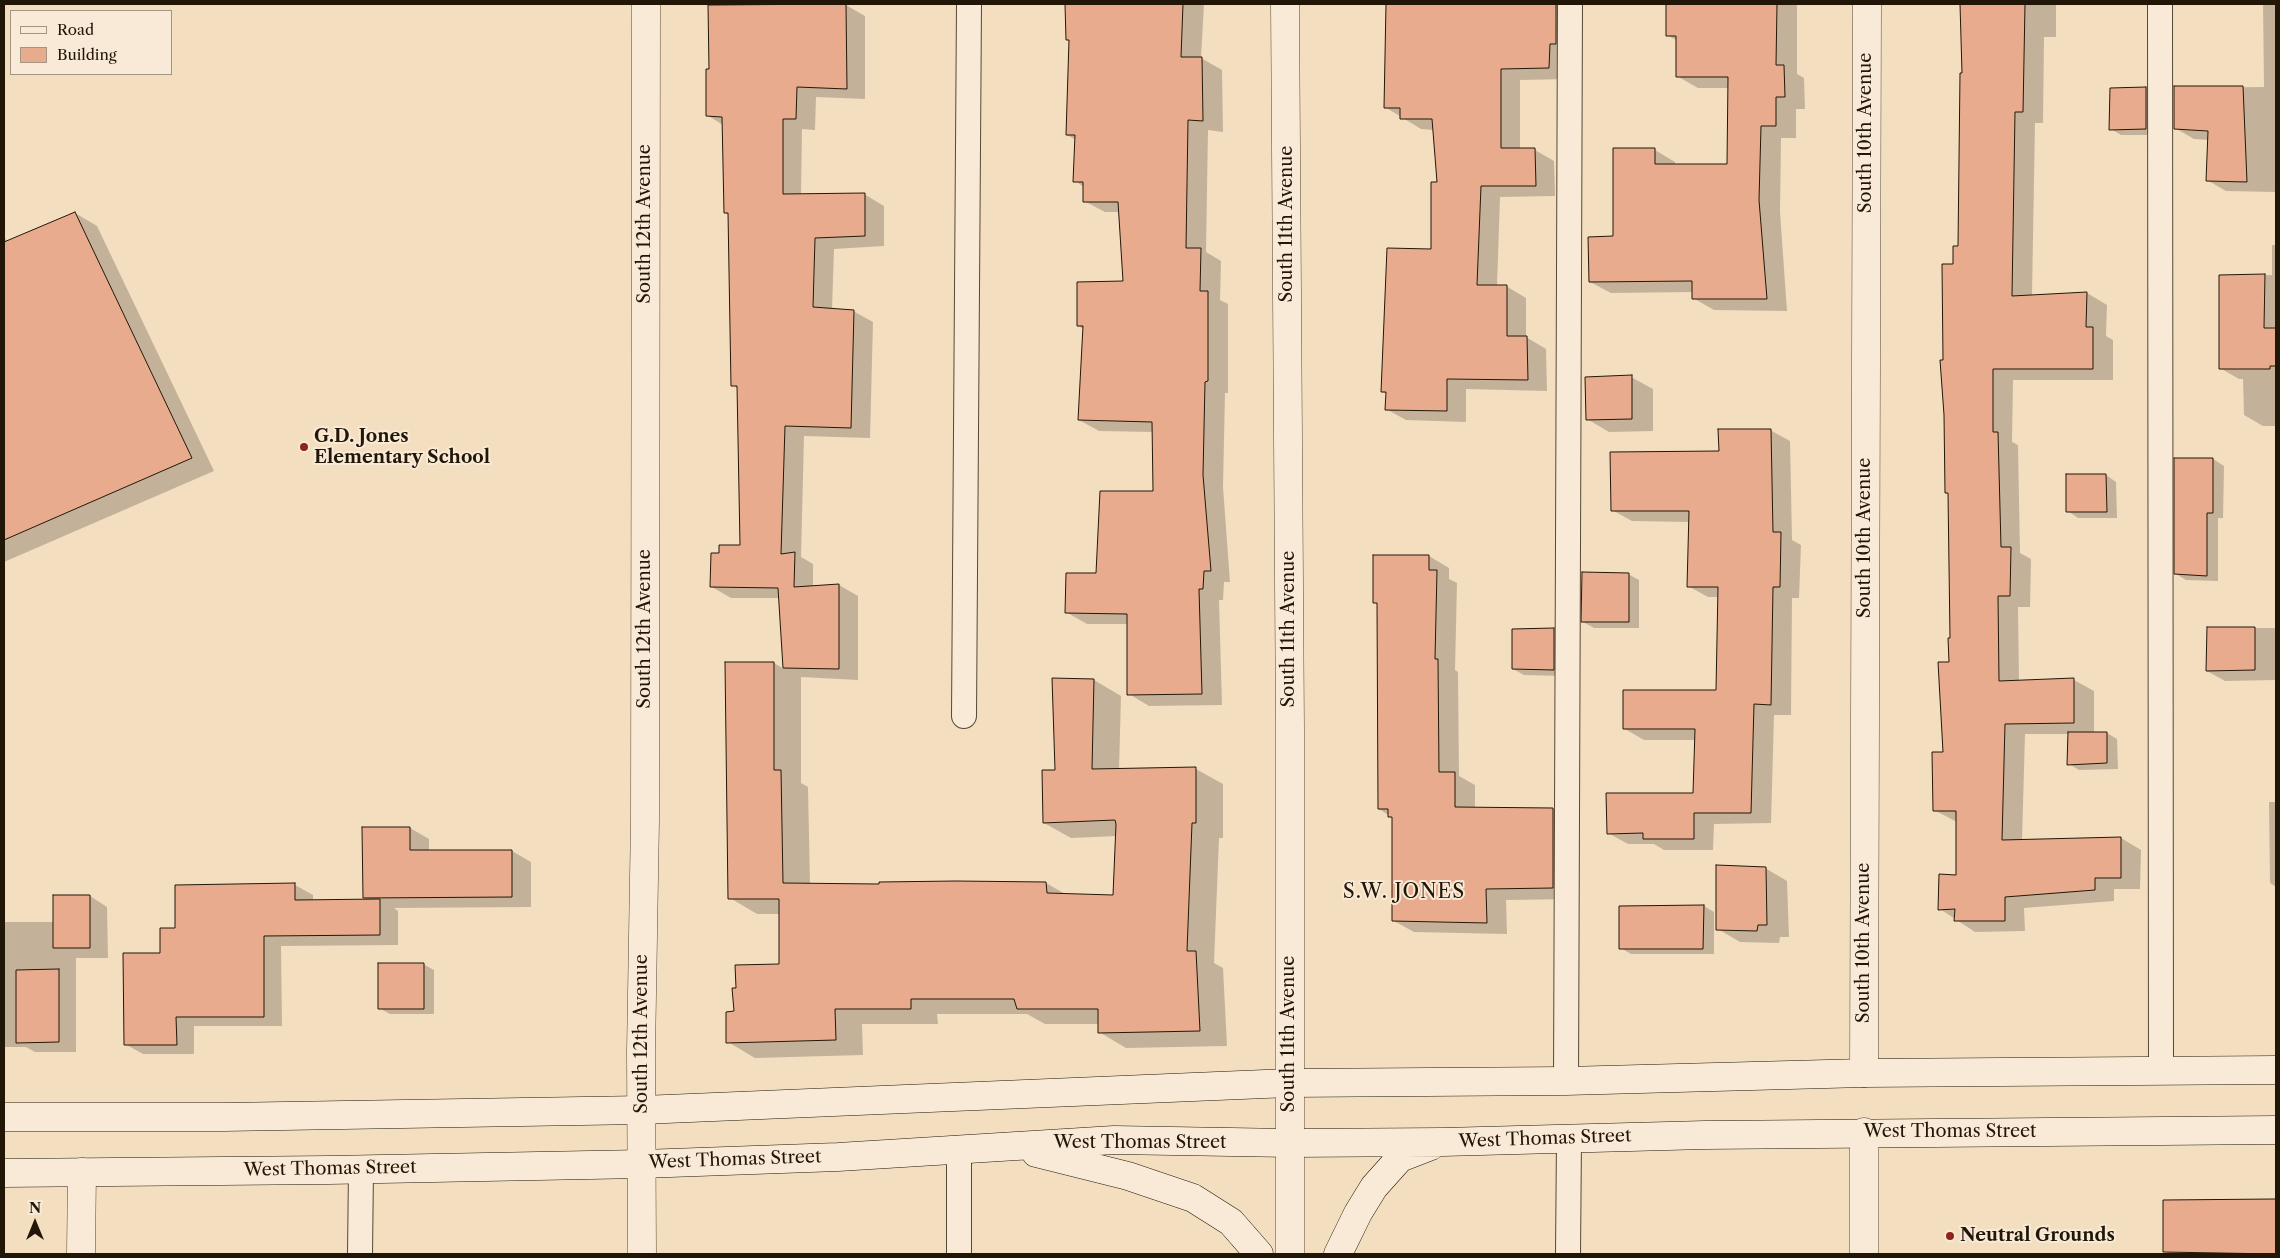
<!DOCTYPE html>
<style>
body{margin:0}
#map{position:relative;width:2280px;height:1258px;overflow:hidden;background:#f4dec0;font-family:"Libre Caslon Text",serif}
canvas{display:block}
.frame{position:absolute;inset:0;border:5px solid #221707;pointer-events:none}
.legend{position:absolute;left:10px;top:10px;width:162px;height:65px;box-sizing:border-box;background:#f8ead6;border:1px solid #a29683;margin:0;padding:6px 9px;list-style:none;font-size:15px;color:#221707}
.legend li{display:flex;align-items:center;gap:10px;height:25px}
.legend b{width:25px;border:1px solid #a29683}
.north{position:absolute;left:10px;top:1198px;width:50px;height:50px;-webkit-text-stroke:4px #f8ead6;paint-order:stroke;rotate:0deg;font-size:14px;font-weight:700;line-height:20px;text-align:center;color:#221707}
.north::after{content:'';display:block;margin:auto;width:18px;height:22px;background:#221707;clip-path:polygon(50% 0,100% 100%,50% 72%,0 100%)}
</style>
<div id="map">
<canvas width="2280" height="1258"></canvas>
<div class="frame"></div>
<ul class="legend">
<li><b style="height:6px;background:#f8ead6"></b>Road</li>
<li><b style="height:14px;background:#e8ab8e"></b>Building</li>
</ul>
<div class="north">N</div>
</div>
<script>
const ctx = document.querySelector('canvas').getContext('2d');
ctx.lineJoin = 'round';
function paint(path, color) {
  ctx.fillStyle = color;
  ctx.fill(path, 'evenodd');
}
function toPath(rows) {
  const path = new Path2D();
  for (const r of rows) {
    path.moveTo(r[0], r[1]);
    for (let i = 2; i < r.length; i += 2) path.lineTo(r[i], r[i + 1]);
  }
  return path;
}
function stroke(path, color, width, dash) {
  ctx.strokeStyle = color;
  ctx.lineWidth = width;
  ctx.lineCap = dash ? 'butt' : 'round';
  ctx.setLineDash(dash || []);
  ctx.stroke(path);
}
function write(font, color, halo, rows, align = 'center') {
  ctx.font = font + ' "Libre Caslon Text",serif';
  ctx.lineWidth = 4;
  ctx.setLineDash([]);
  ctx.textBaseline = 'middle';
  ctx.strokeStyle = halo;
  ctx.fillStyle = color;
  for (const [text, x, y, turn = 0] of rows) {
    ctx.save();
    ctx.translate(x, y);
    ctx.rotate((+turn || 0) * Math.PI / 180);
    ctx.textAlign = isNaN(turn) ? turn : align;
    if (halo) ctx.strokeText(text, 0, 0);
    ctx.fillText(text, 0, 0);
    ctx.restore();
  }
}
const shadow = toPath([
 [1066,4,1204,4,1201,58,1222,70,1223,132,1208,130,1206,252,1221,261,1220,300,1228,304,1228,393,1225,393,1223,487,1230,582,1224,582,1223,600,1219,600,1222,705,1149,706,1129,694,1129,624,1087,624,1066,612,1097,575,1154,493,1154,432,1099,431,1079,420,1084,329,1078,326,1124,282,1120,212,1105,212,1084,201,1084,187,1075,181,1076,140,1067,135,1070,41,1067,39],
 [1398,4,1556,4,1576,15,1568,79,1520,80,1520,150,1535,150,1554,161,1555,196,1500,197,1497,286,1506,286,1526,298,1526,337,1546,349,1547,391,1466,389,1466,422,1406,420,1386,409,1387,394,1382,392,1432,250,1439,183,1434,130,1421,129,1385,107],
 [1667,4,1797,4,1797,74,1804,78,1805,109,1796,109,1796,138,1781,138,1780,212,1787,311,1714,310,1693,298,1693,292,1611,293,1590,282,1615,238,1655,150,1675,162,1675,166,1729,166,1729,88,1698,88,1677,76,1678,41,1667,35],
 [1961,4,2056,4,2056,37,2044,37,2043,123,2035,123,2032,296,2087,293,2107,305,2106,336,2113,340,2113,380,2013,380,2012,442,2018,445,2020,553,2031,559,2030,607,2018,607,2019,681,2074,680,2094,691,2094,733,2107,733,2117,739,2118,769,2079,770,2069,764,2069,734,2025,734,2022,841,2121,838,2141,850,2140,889,2114,889,2114,901,2024,908,2025,931,1975,932,1940,909,1957,876,1957,822,1934,810,1944,753,1952,640,1949,494,1946,492,1944,361,1954,265,1959,247,1963,74],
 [2263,4,2276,4,2276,192,2226,191,2207,180,2209,140,2194,139,2175,128,2175,88,2264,87],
 [846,5,865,16,865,99,816,97,815,130,802,129,801,195,864,194,884,206,884,246,834,249,832,310,853,311,873,322,870,438,804,436,801,557,813,564,813,587,839,585,858,596,858,680,801,677,801,783,808,787,810,884,881,885,956,882,1046,883,1067,895,1114,896,1117,836,1071,838,1044,823,1056,771,1094,680,1121,696,1119,770,1196,769,1223,784,1223,838,1219,838,1214,963,1223,968,1227,1046,1126,1048,1099,1032,1099,1024,1045,1024,1027,1014,937,1014,938,1024,862,1024,863,1055,755,1058,728,1042,736,1012,780,965,780,914,757,914,730,898,774,663,784,669,780,598,731,598,712,587,720,555,741,546,739,389,733,385,730,215,725,213,723,125,707,115,710,70,710,6],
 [2146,88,2157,94,2157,135,2121,135,2111,129],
 [75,213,97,226,214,471,4,562,4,236,7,242],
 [2272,245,2276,245,2276,426,2263,426,2244,415,2243,379,2239,379,2220,368,2220,276,2272,275],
 [1631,377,1653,389,1653,431,1609,432,1587,419],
 [1770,430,1790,441,1792,540,1801,545,1799,598,1792,598,1791,715,1774,715,1771,823,1714,824,1713,850,1664,850,1654,844,1628,844,1608,833,1694,794,1696,740,1644,740,1625,729,1717,691,1719,597,1708,597,1688,586,1690,522,1632,521,1612,510,1720,452],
 [2213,459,2224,466,2223,518,2218,518,2218,581,2186,580,2176,574],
 [2106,475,2116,482,2117,518,2078,518,2068,511],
 [1374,556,1429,556,1449,568,1449,579,1457,583,1455,670,1458,672,1459,776,1475,785,1475,808,1553,809,1573,821,1572,899,1506,900,1507,934,1414,932,1394,921,1393,818,1379,809,1378,604,1375,602],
 [1628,574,1639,580,1639,628,1594,628,1583,622],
 [2208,628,2276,628,2276,680,2225,681,2207,671],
 [1554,629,1564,636,1564,676,1524,675,1513,669],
 [2269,802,2276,802,2276,887,2270,883],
 [410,828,429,839,429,851,512,851,531,862,531,907,394,908,398,911,398,945,281,946,282,1026,194,1026,194,1054,143,1054,125,1044,161,954,176,929,295,885,313,895,313,901,369,901,364,897],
 [1765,868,1787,881,1789,937,1780,937,1779,943,1740,942,1718,929],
 [90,896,107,907,108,958,76,958,76,1052,35,1052,26,1047,4,1047,4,922,54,922],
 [1704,906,1714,912,1714,954,1631,954,1621,948],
 [423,964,434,970,434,1014,390,1014,379,1008],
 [2164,1201,2276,1201,2276,1254,2170,1254,2165,1251]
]);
const building = toPath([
 [846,4,847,89,797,87,796,119,783,119,783,194,865,193,865,236,815,238,813,307,854,310,851,428,785,426,781,554,795,552,794,587,839,584,839,669,783,668,778,588,710,587,711,553,719,553,719,545,740,545,737,386,731,386,728,213,724,213,722,117,706,116,706,69,709,69,708,5,846,4],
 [1065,4,1183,4,1181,57,1202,57,1203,121,1188,120,1186,248,1201,248,1200,291,1208,291,1208,381,1205,382,1203,475,1211,571,1204,571,1203,589,1199,589,1202,694,1127,695,1127,614,1065,613,1066,573,1096,573,1100,491,1153,491,1152,422,1078,420,1083,326,1077,326,1077,282,1123,281,1118,202,1083,202,1083,182,1073,182,1075,135,1066,135,1069,40,1066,40,1065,4],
 [1386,4,1556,4,1556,44,1550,44,1549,68,1501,69,1501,148,1535,148,1536,186,1481,186,1477,285,1507,285,1507,336,1527,336,1528,380,1447,379,1447,411,1385,410,1386,392,1381,392,1387,248,1431,249,1431,182,1437,182,1432,119,1400,119,1400,108,1384,108,1386,4],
 [1666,4,1777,4,1776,65,1784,65,1785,97,1776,97,1776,126,1761,126,1759,200,1767,299,1692,299,1692,281,1589,282,1588,237,1613,236,1613,148,1655,148,1655,164,1727,164,1728,77,1676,77,1676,36,1666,36,1666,4],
 [1960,4,2025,4,2023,112,2015,112,2012,296,2087,292,2086,327,2093,327,2093,369,1993,369,1993,432,1998,432,2001,547,2011,547,2010,596,1998,596,1999,681,2074,678,2074,723,2005,724,2002,840,2121,837,2121,878,2095,878,2095,890,2005,897,2005,921,1954,921,1955,909,1938,910,1939,874,1956,875,1956,811,1933,811,1932,752,1943,752,1938,662,1949,662,1948,638,1950,638,1948,493,1945,493,1944,415,1940,360,1943,360,1942,264,1953,264,1953,246,1958,246,1960,73,1962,73,1960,4],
 [2174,86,2243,86,2247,182,2206,181,2208,131,2174,129,2174,86],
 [2146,87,2146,129,2109,130,2110,88,2146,87],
 [75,212,192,458,4,540,4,242,75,212],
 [2265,274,2264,328,2276,328,2276,366,2270,366,2270,369,2219,369,2219,275,2265,274],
 [1632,375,1632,419,1586,420,1585,377,1632,375],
 [1718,429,1771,429,1773,532,1781,532,1780,587,1773,587,1771,705,1754,704,1751,813,1694,813,1694,839,1643,839,1643,833,1607,834,1606,793,1693,793,1695,729,1623,729,1623,690,1716,690,1718,587,1687,587,1689,511,1611,511,1610,452,1719,451,1718,429],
 [2174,458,2213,458,2213,513,2207,513,2207,576,2174,574,2174,458],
 [2066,474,2106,474,2107,512,2066,512,2066,474],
 [1373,555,1429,555,1429,570,1437,570,1435,659,1438,659,1439,772,1455,772,1455,807,1553,808,1553,888,1486,889,1487,923,1392,921,1392,817,1388,817,1388,809,1378,809,1377,603,1373,603,1373,555],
 [1582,572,1629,573,1629,622,1581,622,1582,572],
 [2207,627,2255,627,2255,670,2206,671,2207,627],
 [1554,628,1554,670,1512,669,1512,629,1554,628],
 [725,662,774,662,774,770,781,770,783,883,879,884,879,882,956,881,1046,882,1047,893,1113,895,1116,824,1115,820,1043,823,1042,770,1055,770,1052,678,1094,679,1092,769,1196,767,1196,823,1192,823,1187,951,1196,951,1200,1031,1098,1033,1098,1009,1017,1009,1014,999,911,999,911,1009,835,1009,836,1040,726,1043,726,1012,734,1011,732,988,736,988,735,965,779,964,779,899,728,899,725,662],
 [2068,732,2107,732,2107,763,2067,765,2068,732],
 [362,827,410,827,410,850,512,850,512,897,363,898,362,827],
 [1716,865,1766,867,1767,925,1758,925,1757,931,1716,930,1716,865],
 [295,883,295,900,380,899,380,935,264,936,264,1017,176,1017,177,1045,124,1045,123,953,160,953,160,928,175,928,175,885,295,883],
 [53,895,90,895,90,948,53,948,53,895],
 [1704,905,1703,949,1619,949,1619,906,1704,905],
 [378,963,424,963,424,1009,378,1009,378,963],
 [59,969,59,1042,16,1043,16,970,59,969],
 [2276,1199,2276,1254,2163,1252,2163,1200,2276,1199]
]);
const service = toPath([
 [2160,4,2161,1071],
 [964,716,969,4],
 [1566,1081,1570,4],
 [959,1148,959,1254],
 [360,1254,361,1169],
 [1568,1254,1569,1139]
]);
const minor = toPath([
 [1285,4,1290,728,1290,1254],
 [1864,1073,1867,4],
 [81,1254,82,1172],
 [642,1254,641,1052,645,820,646,4],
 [1864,1254,1864,1132]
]);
const secondary = toPath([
 [4,1117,224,1117,642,1110,1289,1083,1566,1081,1864,1073,2276,1070],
 [1036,1153,1128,1176,1193,1198,1231,1222,1259,1254],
 [4,1173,329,1170,642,1164,838,1157,1114,1140,1289,1143,1443,1142,1705,1135,2276,1130],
 [1338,1254,1358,1213,1374,1187,1400,1158,1431,1146]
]);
const markers = [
 [304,447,5,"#8f2418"],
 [1950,1236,5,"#8f2418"]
];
const streetNames = [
 ["South 10th Avenue",1866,133,-90],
 ["South 12th Avenue",645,224,-90],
 ["South 11th Avenue",1287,224,-90],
 ["South 10th Avenue",1865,538,-90],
 ["South 12th Avenue",645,629,-90],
 ["South 11th Avenue",1289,629,-90],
 ["South 10th Avenue",1864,943,-90],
 ["South 12th Avenue",642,1034,-90],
 ["South 11th Avenue",1289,1034,-90],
 ["West Thomas Street",1950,1132],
 ["West Thomas Street",1545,1139,-2],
 ["West Thomas Street",1140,1143],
 ["West Thomas Street",735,1160,-2],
 ["West Thomas Street",330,1169,-1]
];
const poiNames = [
 ["G.D. Jones",314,437],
 ["Elementary School",314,458],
 ["Neutral Grounds",1960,1236]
];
const quarterNames = [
 ["S.W. JONES",1404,892]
];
paint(shadow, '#0003');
paint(building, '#e8ab8e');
stroke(building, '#221707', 1);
stroke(service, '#564935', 26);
stroke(minor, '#564935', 29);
stroke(secondary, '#221707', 29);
stroke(service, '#f8ead6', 24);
stroke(minor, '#f8ead6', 28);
stroke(secondary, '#f8ead6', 28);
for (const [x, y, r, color] of markers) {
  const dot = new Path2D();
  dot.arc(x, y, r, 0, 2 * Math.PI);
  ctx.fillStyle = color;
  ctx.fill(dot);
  stroke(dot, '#f8ead6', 2);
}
write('18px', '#221707', '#f8ead6', streetNames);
write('bold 18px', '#221707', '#f8ead6', poiNames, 'left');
ctx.letterSpacing = '1px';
write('20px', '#221707', '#f8ead6', quarterNames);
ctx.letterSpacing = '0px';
</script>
